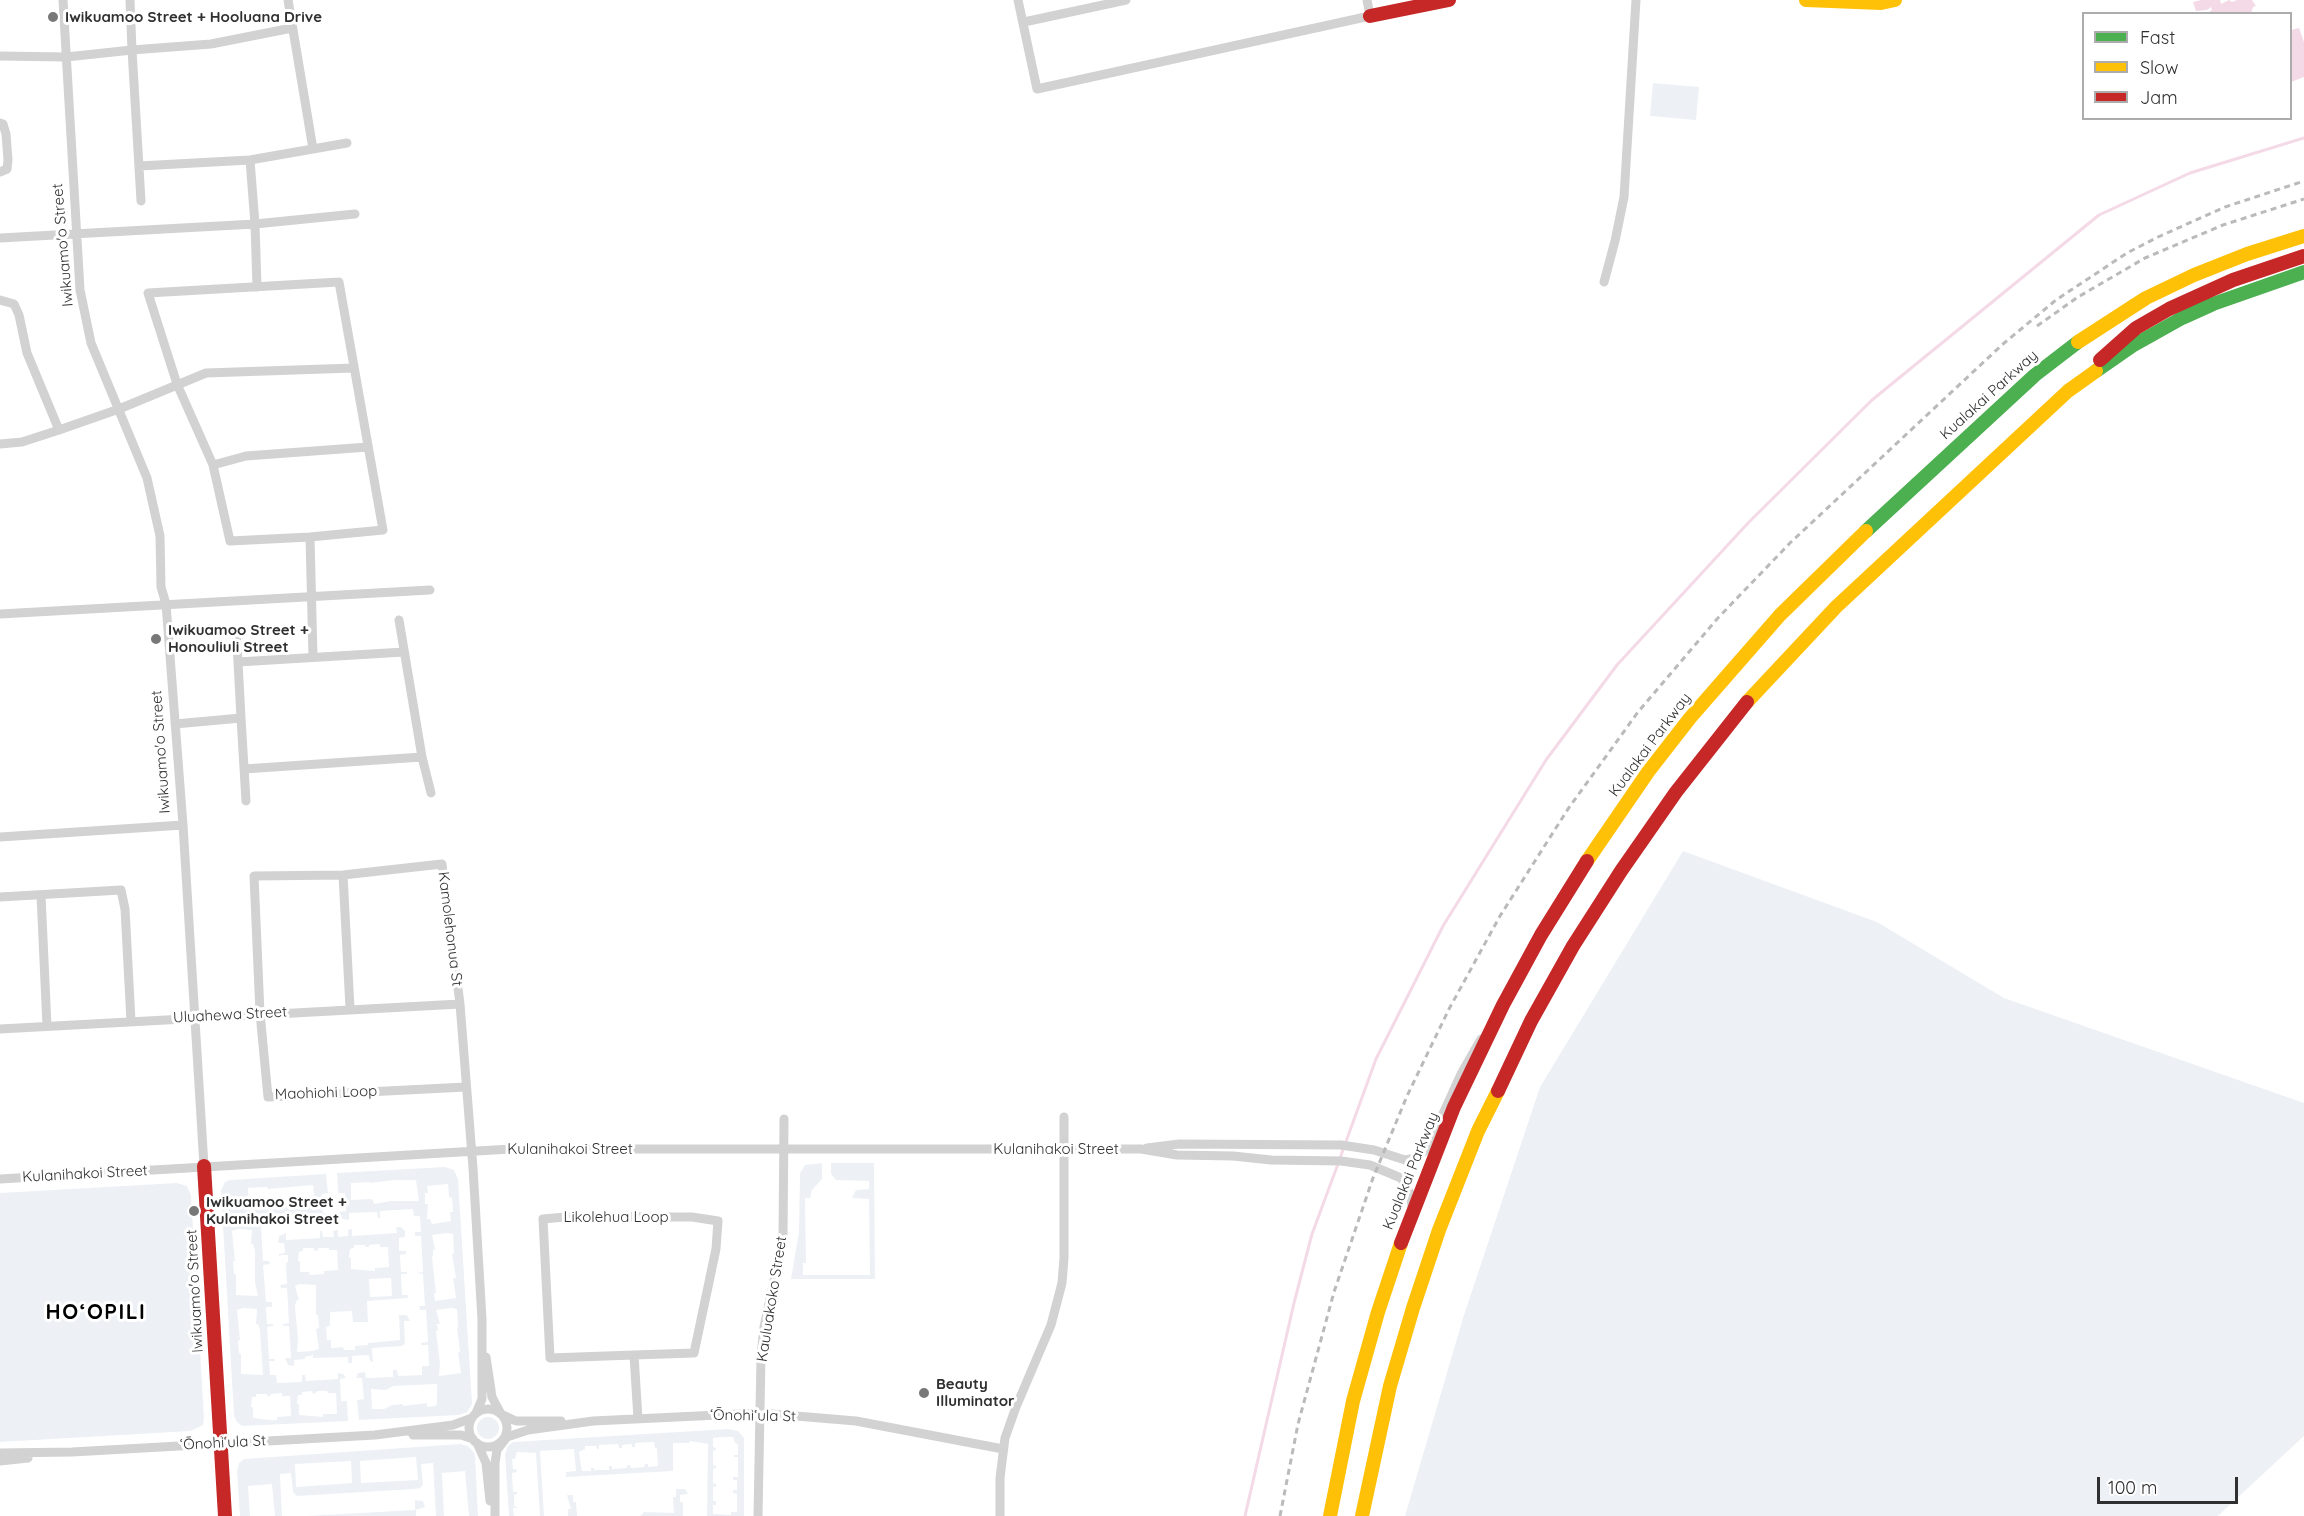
<!DOCTYPE html>
<meta charset="utf-8">
<style>
body{margin:0}
#map{position:relative;width:2304px;height:1516px;overflow:hidden;background:#fff;font-family:Quicksand,sans-serif}
canvas{display:block}
.legend{position:absolute;left:2082px;top:12px;width:210px;height:108px;box-sizing:border-box;background:#fff;border:2px solid #acacac;margin:0;padding:8px 10px;list-style:none;font-size:18px;color:#303030}
.legend li{display:flex;align-items:center;gap:12px;height:30px}
.legend b{width:30px;border:2px solid #acacac}
.scale{position:absolute;left:2097px;top:1477px;width:141px;height:27px;box-sizing:border-box;border:3px solid #303030;border-top:0;padding-left:8px;font-size:18px;line-height:21px;white-space:nowrap;color:#303030;-webkit-text-stroke:4px #fff;paint-order:stroke}
</style>
<div id="map">
<canvas width="2304" height="1516"></canvas>
<ul class="legend">
<li><b style="height:8px;background:#4caf50"></b>Fast</li>
<li><b style="height:8px;background:#ffc107"></b>Slow</li>
<li><b style="height:8px;background:#c62828"></b>Jam</li>
</ul>
<div class="scale">100 m</div>
</div>
<script>
const ctx = document.querySelector('canvas').getContext('2d');
ctx.lineJoin = 'round';
function paint(path, color) {
  ctx.fillStyle = color;
  ctx.fill(path, 'evenodd');
}
function toPath(rows) {
  const path = new Path2D();
  for (const r of rows) {
    if (r.length === 3) {
      path.moveTo(r[0] + r[2], r[1]);
      path.arc(r[0], r[1], r[2], 0, 2 * Math.PI);
      continue;
    }
    path.moveTo(r[0], r[1]);
    for (let i = 2; i < r.length; i += 2) path.lineTo(r[i], r[i + 1]);
  }
  return path;
}
function stroke(path, color, width, dash) {
  ctx.strokeStyle = color;
  ctx.lineWidth = width;
  ctx.lineCap = dash ? 'butt' : 'round';
  ctx.setLineDash(dash || []);
  ctx.stroke(path);
}
function write(font, color, halo, rows, align = 'center') {
  ctx.font = font + ' Quicksand,sans-serif';
  ctx.lineWidth = 6;
  ctx.setLineDash([]);
  ctx.textBaseline = 'middle';
  ctx.strokeStyle = halo;
  ctx.fillStyle = color;
  for (const [text, x, y, turn = 0] of rows) {
    ctx.save();
    ctx.translate(x, y);
    ctx.rotate((+turn || 0) * Math.PI / 180);
    ctx.textAlign = isNaN(turn) ? turn : align;
    if (halo) ctx.strokeText(text, 0, 0);
    ctx.fillText(text, 0, 0);
    ctx.restore();
  }
}
const green = toPath([
 [1653,83,1699,87,1696,120,1650,116],
 [1683,851,1877,922,2004,998,2304,1103,2304,1436,2218,1516,1405,1516,1463,1318,1540,1087],
 [822,1163,822,1179,812,1190,810,1198,805,1198,806,1263,803,1263,803,1275,870,1275,869,1199,852,1198,856,1190,869,1189,869,1181,836,1180,831,1174,831,1163,874,1163,875,1279,791,1279,799,1232,800,1173,805,1165],
 [445,1167,454,1170,458,1179,472,1404,467,1412,459,1415,359,1420,357,1400,364,1399,362,1378,356,1378,358,1373,365,1372,366,1378,393,1377,393,1370,397,1370,398,1376,422,1375,422,1366,429,1366,428,1345,421,1345,421,1343,428,1342,426,1310,420,1310,419,1306,425,1306,423,1274,417,1273,423,1272,421,1236,415,1236,415,1232,421,1232,420,1216,414,1216,413,1209,380,1211,380,1218,378,1218,377,1212,349,1213,349,1220,342,1219,339,1212,346,1211,345,1193,338,1193,337,1173],
 [395,1180,416,1180,419,1201,390,1201,374,1204,373,1200,370,1199,351,1200,351,1183,370,1182,370,1183],
 [448,1184,449,1197,452,1198,453,1212,450,1212,451,1221,432,1224,430,1219,427,1219,428,1204,425,1204,425,1193,428,1193,427,1186],
 [447,1233,453,1234,454,1253,452,1254,456,1278,453,1278,456,1298,435,1301,434,1293,436,1293,432,1257,433,1256,433,1250,435,1250,432,1235],
 [451,1308,457,1309,458,1327,457,1328,460,1352,458,1353,461,1373,439,1376,440,1363,436,1331,438,1331,437,1324,440,1324,436,1310],
 [437,1384,437,1404,435,1406,427,1407,427,1403,403,1406,403,1404,392,1405,384,1409,372,1409,371,1389,386,1390,393,1386],
 [326,1174,328,1193,322,1194,323,1213,330,1213,327,1221,321,1221,321,1215,296,1217,296,1223,292,1223,291,1217,267,1218,267,1225,261,1225,263,1261,269,1261,270,1264,263,1265,266,1302,272,1302,272,1307,266,1307,267,1324,273,1324,273,1326,267,1327,269,1359,275,1359,275,1361,269,1361,270,1375,276,1375,277,1383,302,1382,302,1375,305,1375,306,1381,338,1379,338,1373,343,1374,346,1378,340,1379,341,1401,347,1401,348,1421,242,1426,237,1422,234,1416,221,1190,225,1182,230,1180],
 [313,1185,315,1207,287,1206,271,1209,271,1206,268,1205,248,1205,248,1188,267,1187,268,1189],
 [238,1229,252,1230,251,1244,253,1244,255,1251,255,1283,258,1296,236,1295,236,1274,234,1274,233,1261,235,1261,232,1231],
 [243,1308,257,1309,256,1324,258,1324,260,1330,263,1375,241,1374,241,1354,239,1353,238,1341,240,1340,237,1310],
 [312,1391,313,1394,316,1393,317,1391,327,1391,328,1393,336,1393,337,1414,323,1414,323,1417,299,1415,299,1404,297,1404,298,1395,302,1395,302,1392],
 [282,1393,282,1396,290,1396,291,1416,277,1417,277,1420,270,1420,253,1418,253,1407,251,1407,252,1397,256,1397,256,1394,267,1394,267,1396,270,1396,271,1394],
 [177,1183,187,1186,191,1195,204,1418,203,1425,191,1431,0,1442,0,1193],
 [396,1227,401,1227,405,1231,405,1237,399,1238,399,1251,406,1251,406,1254,400,1255,401,1272,407,1272,407,1274,401,1274,402,1295,408,1295,408,1298,367,1301,368,1323,367,1322,353,1322,352,1311,330,1312,330,1326,326,1327,327,1340,331,1340,331,1348,343,1347,344,1350,355,1350,355,1346,368,1345,368,1343,400,1340,399,1315,407,1315,410,1321,404,1321,405,1344,402,1346,372,1348,373,1362,370,1361,369,1355,352,1356,352,1363,348,1363,348,1357,313,1358,313,1355,305,1357,305,1359,294,1360,294,1366,288,1365,285,1358,291,1358,289,1326,283,1326,283,1324,289,1323,287,1288,281,1288,280,1285,287,1284,286,1263,288,1262,288,1255,281,1255,279,1257,279,1254,285,1253,284,1243,278,1243,279,1236,286,1233,286,1240,320,1238,320,1231,322,1231,323,1237,334,1237,333,1231,338,1230,338,1237,348,1236,348,1230,352,1229,352,1236,397,1233],
 [380,1244,380,1247,388,1247,389,1267,375,1268,375,1271,351,1269,351,1258,349,1258,350,1249,354,1248,354,1245,365,1245,365,1247,369,1247,369,1245],
 [329,1248,329,1250,337,1250,338,1270,324,1271,324,1274,310,1275,309,1272,300,1272,300,1261,298,1261,299,1252,303,1251,303,1248,314,1248,314,1251,318,1250,318,1248],
 [391,1278,392,1296,370,1297,369,1279],
 [300,1284,316,1285,316,1315,318,1315,319,1328,316,1329,319,1349,312,1351,297,1352,298,1339,295,1307,296,1301,299,1300,295,1286],
 [488,1428,11],
 [728,1429,738,1431,744,1438,744,1516,707,1516,708,1444,690,1441,689,1443,673,1443,673,1471,566,1477,566,1472,576,1471,574,1449,540,1451,544,1516,540,1516,536,1453,517,1452,515,1459,512,1459,513,1469,516,1469,517,1472,512,1473,513,1492,517,1492,517,1494,514,1495,514,1506,518,1508,513,1508,514,1516,509,1516,505,1454,508,1446,513,1442],
 [722,1437,733,1437,735,1443,738,1444,738,1455,734,1455,734,1457,738,1457,738,1477,733,1477,733,1480,737,1480,737,1490,733,1490,733,1493,737,1494,737,1512,731,1512,731,1515,713,1514,713,1505,716,1505,716,1501,713,1501,713,1487,716,1487,716,1484,713,1483,713,1469,716,1468,716,1466,713,1465,713,1451,716,1450,716,1448,713,1447,713,1438],
 [654,1442,655,1448,657,1448,658,1466,648,1467,648,1464,645,1464,644,1467,631,1468,630,1465,627,1465,627,1468,612,1469,612,1466,609,1466,609,1470,594,1470,594,1468,591,1468,591,1471,582,1471,579,1452,585,1449,585,1446,596,1446,597,1449,599,1449,599,1445,618,1444,619,1448,622,1448,622,1445,632,1444,632,1447,635,1447,635,1443],
 [460,1444,468,1446,475,1454,478,1516,469,1516,465,1471,442,1473,444,1516,436,1516,433,1463,421,1464,423,1485,420,1488,414,1489,297,1496,293,1492,291,1473,280,1474,282,1516,275,1516,272,1484,248,1486,250,1516,240,1516,237,1471,239,1463,244,1459],
 [416,1457,418,1480,361,1483,360,1461],
 [351,1461,352,1483,296,1487,295,1464],
 [676,1489,685,1489,688,1494,680,1495,680,1502,683,1502,683,1516,633,1516,640,1516,644,1512,674,1513,673,1497,676,1497],
 [567,1495,573,1495,573,1502,576,1502,577,1516,568,1516,568,1509,571,1509],
 [415,1500,423,1501,425,1507,416,1510,416,1516,306,1516,415,1510]
]);
const water = toPath([
 [2201,0,2220,0,2221,4,2229,0,2232,2,2237,0,2252,0,2256,6,2253,7,2251,13,2207,13,2212,10,2211,7,2207,10,2196,11,2193,2],
 [2299,28,2304,42,2304,77,2291,82,2291,30]
]);
const stream = toPath([
 [1340,1158,1376,1059,1443,926,1546,760,1617,665,1749,522,1872,400,2099,215,2190,173,2304,138],
 [1245,1516,1294,1303,1312,1234,1338,1164]
]);
const street = toPath([
 [63,0,80,290,91,343,147,478,160,536,161,587,166,604,183,825,204,1166],
 [130,0,132,50,211,44,292,28],
 [288,0,313,149],
 [1018,0,1037,89,1370,16,1367,0],
 [1024,22,1126,0],
 [0,56,66,57,132,50,141,201],
 [0,123,3,124,6,134,8,160,7,169,0,172],
 [250,160,255,224,257,287],
 [139,166,250,160,347,143],
 [0,238,255,224,355,214],
 [339,282,383,530,310,537,230,541,213,465,177,384,148,293,339,282],
 [1604,282,1615,241,1624,197,1636,0],
 [0,300,14,304,19,315,27,353,59,430],
 [0,444,22,442,59,430,119,409,206,373,354,368],
 [213,465,246,456,368,447],
 [310,537,313,657],
 [0,614,430,590],
 [399,620,422,757],
 [236,632,238,662,404,652],
 [238,662,241,718],
 [175,724,241,718,246,801],
 [244,769,422,757,431,793],
 [0,837,183,825],
 [343,875,350,1008],
 [41,895,47,1026],
 [0,897,121,890,125,909,131,1021],
 [0,1029,460,1004],
 [466,1087,268,1097,260,1013,254,876,343,875,442,864,460,1004,473,1168,482,1319,482,1399,476,1413],
 [1147,1148,1179,1144,1341,1145,1374,1150,1405,1160,1416,1158,1427,1149,1461,1074,1481,1039],
 [0,1179,511,1149,1141,1149,1177,1155,1233,1156,1271,1160,1341,1161,1370,1165,1401,1178,1410,1193,1412,1206],
 [634,1355,550,1358,543,1219,565,1217,692,1217,718,1221,716,1249,694,1353,634,1355,638,1419],
 [486,1357,492,1397,501,1414,516,1421,561,1421],
 [488,1428,19],
 [413,1435,461,1435,473,1439],
 [477,1443,486,1463,490,1501],
 [0,1453,72,1452,375,1435,453,1425,472,1418],
 [0,1461,28,1458],
 [495,1516,495,1463,497,1450,507,1437,528,1430,593,1421,760,1413,856,1421,1003,1449],
 [758,1516,761,1356,764,1327,783,1238,784,1119],
 [1000,1516,1000,1478,1005,1438,1016,1407,1051,1325,1062,1283,1064,1258,1064,1117]
]);
const fast = toPath([
 [2096,371,2132,346,2182,318,2213,304,2304,272],
 [1866,531,2035,375,2078,342]
]);
const slow = toPath([
 [1806,0,1881,3,1895,0],
 [2078,342,2146,298,2194,275,2247,254,2304,236],
 [1747,702,1836,607,2068,391,2096,371],
 [1587,861,1648,772,1690,718,1780,615,1866,531],
 [1330,1516,1353,1401,1378,1312,1401,1243],
 [1362,1516,1390,1386,1413,1308,1439,1230,1478,1131,1498,1091]
]);
const jam = toPath([
 [1370,16,1449,0],
 [2100,360,2136,328,2169,309,2233,280,2304,256],
 [1498,1091,1531,1021,1573,946,1621,871,1676,792,1747,702],
 [204,1166,225,1516],
 [1401,1243,1454,1107,1503,1005,1541,935,1587,861]
]);
const rail = toPath([
 [2037,326,2078,297,2145,258,2223,225,2304,199],
 [1280,1516,1298,1424,1334,1292,1373,1178,1407,1096,1449,1009,1500,916,1568,809,1638,712,1717,619,1790,543,2003,344,2056,300,2127,253,2158,237,2225,207,2304,181]
]);
const markers = [
 [53,17,6,"#787878"],
 [156,639,6,"#787878"],
 [194,1211,6,"#787878"],
 [924,1393,6,"#787878"]
];
const poiNames = [
 ["Iwikuamoo Street + Hooluana Drive",65,17],
 ["Iwikuamoo Street +",168,630],
 ["Honouliuli Street",168,647],
 ["Iwikuamoo Street +",206,1202],
 ["Kulanihakoi Street",206,1219],
 ["Beauty",936,1384],
 ["Illuminator",936,1401]
];
const streetNames = [
 ["Iwikuamo'o Street",63,245,-95],
 ["Kualakai Parkway",1989,395,-42],
 ["Kualakai Parkway",1650,745,-53],
 ["Iwikuamo'o Street",161,752,-94],
 ["Kamolehonua St",450,929,83],
 ["Uluahewa Street",230,1015,-3],
 ["Maohiohi Loop",326,1093,-2],
 ["Kulanihakoi Street",570,1149],
 ["Kulanihakoi Street",1056,1149],
 ["Kualakai Parkway",1411,1171,-68],
 ["Kulanihakoi Street",85,1174,-3],
 ["Likolehua Loop",616,1217],
 ["Iwikuamo'o Street",195,1291,-93],
 ["Kauluakoko Street",772,1299,-81],
 ["‘Ōnohi‘ula St",753,1416,1],
 ["‘Ōnohi‘ula St",223,1443,-3]
];
const districtNames = [
 ["HO‘OPILI",96,1313]
];
paint(green, '#edf1f6');
paint(water, '#f4d9e6');
stroke(stream, '#f4d9e6', 3);
stroke(street, '#d2d2d2', 9);
stroke(fast, '#4caf50', 14);
stroke(slow, '#ffc107', 14);
stroke(jam, '#c62828', 14);
stroke(rail, '#bababa', 3, [6, 4.5]);
for (const [x, y, r, color] of markers) {
  const dot = new Path2D();
  dot.arc(x, y, r, 0, 2 * Math.PI);
  ctx.fillStyle = color;
  ctx.fill(dot);
  stroke(dot, '#fff', 2);
}
write('bold 15px', '#303030', '#fff', poiNames, 'left');
write('15px', '#303030', '#fff', streetNames);
ctx.letterSpacing = '1.5px';
write('bold 21px', '#000', '#fff', districtNames);
ctx.letterSpacing = '0px';
</script>
